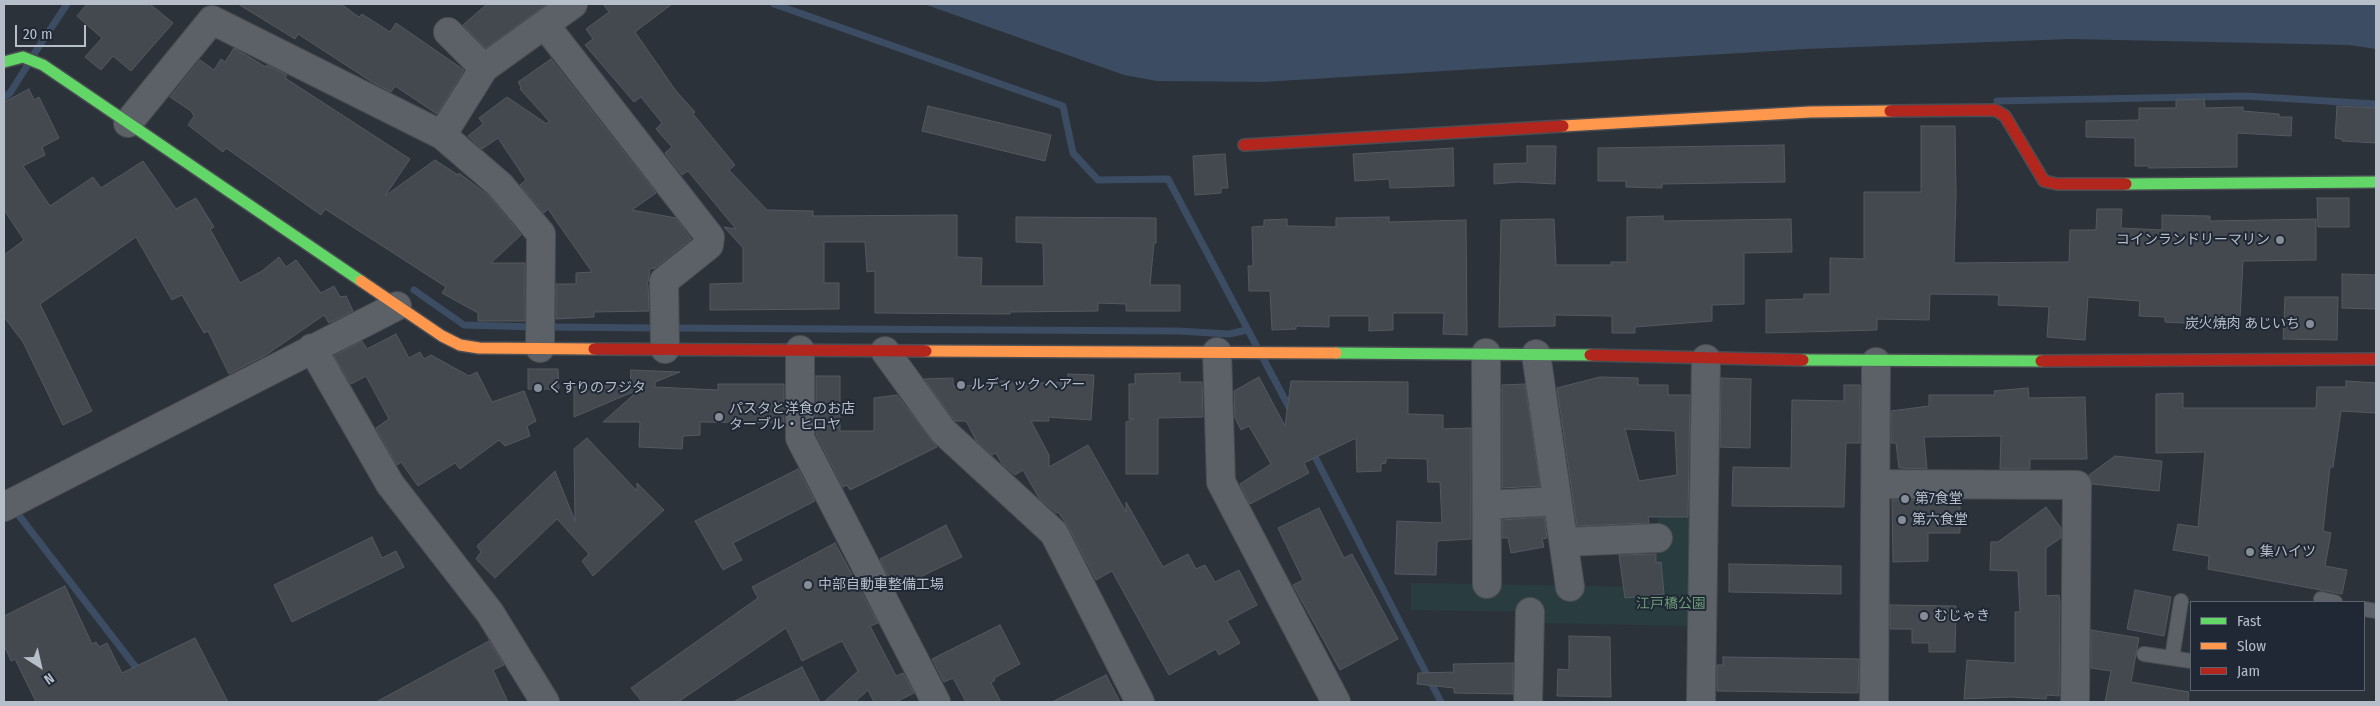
<!DOCTYPE html>
<meta charset="utf-8">
<style>
body{margin:0}
#map{position:relative;width:2380px;height:706px;overflow:hidden;background:#2c3239;font-family:"Fira Sans Condensed",sans-serif}
canvas{display:block}
.frame{position:absolute;inset:0;border:5px solid #b6beca;pointer-events:none}
.legend{position:absolute;left:2190px;top:601px;width:175px;height:90px;box-sizing:border-box;background:#1f2834;border:1px solid #5b6470;margin:0;padding:6px 9px;list-style:none;font-size:15px;color:#b6beca}
.legend li{display:flex;align-items:center;gap:10px;height:25px}
.legend b{width:25px;border:1px solid #5b6470}
.north{position:absolute;left:15px;top:641px;width:50px;height:50px;-webkit-text-stroke:4px #1f2834;paint-order:stroke;rotate:145deg;font-size:14px;font-weight:700;line-height:20px;text-align:center;color:#b6beca}
.north::after{content:'';display:block;margin:auto;width:18px;height:22px;background:#b6beca;clip-path:polygon(50% 0,100% 100%,50% 72%,0 100%)}
.scale{position:absolute;left:15px;top:25px;width:71px;height:22px;box-sizing:border-box;border:2px solid #b6beca;border-top:0;padding-left:6px;font-size:15px;line-height:18px;white-space:nowrap;color:#b6beca;-webkit-text-stroke:4px #1f2834;paint-order:stroke}
</style>
<div id="map">
<canvas width="2380" height="706"></canvas>
<div class="frame"></div>
<ul class="legend">
<li><b style="height:6px;background:#63d668"></b>Fast</li>
<li><b style="height:6px;background:#ff974d"></b>Slow</li>
<li><b style="height:6px;background:#b3261e"></b>Jam</li>
</ul>
<div class="north">N</div>
<div class="scale">20 m</div>
</div>
<script>
const ctx = document.querySelector('canvas').getContext('2d');
ctx.lineJoin = 'round';
function paint(path, color) {
  ctx.fillStyle = color;
  ctx.fill(path, 'evenodd');
}
function toPath(rows) {
  const path = new Path2D();
  for (const r of rows) {
    path.moveTo(r[0], r[1]);
    for (let i = 2; i < r.length; i += 2) path.lineTo(r[i], r[i + 1]);
  }
  return path;
}
function stroke(path, color, width, dash) {
  ctx.strokeStyle = color;
  ctx.lineWidth = width;
  ctx.lineCap = dash ? 'butt' : 'round';
  ctx.setLineDash(dash || []);
  ctx.stroke(path);
}
function write(font, color, halo, rows, align = 'center') {
  ctx.font = font + ' "Fira Sans Condensed","Noto Sans JP",sans-serif';
  ctx.lineWidth = 4;
  ctx.setLineDash([]);
  ctx.textBaseline = 'middle';
  ctx.strokeStyle = halo;
  ctx.fillStyle = color;
  for (const [text, x, y, turn = 0] of rows) {
    ctx.save();
    ctx.translate(x, y);
    ctx.rotate((+turn || 0) * Math.PI / 180);
    ctx.textAlign = isNaN(turn) ? turn : align;
    if (halo) ctx.strokeText(text, 0, 0);
    ctx.fillText(text, 0, 0);
    ctx.restore();
  }
}
const green = toPath([
 [1658,517,1695,518,1692,626,1537,623,1537,612,1411,610,1411,583,1656,587]
]);
const water = toPath([
 [924,4,2376,4,2376,49,2349,45,2070,39,1806,49,1263,82,1157,81,1124,75]
]);
const stream = toPath([
 [774,4,1063,106,1073,153,1098,180,1168,179,1257,347],
 [34,54,67,4],
 [4,97,10,93,27,66],
 [1997,101,2245,96,2376,104],
 [414,290,464,325,535,327],
 [546,327,660,328],
 [671,328,1178,331,1229,334,1247,330],
 [1263,358,1291,411],
 [1311,449,1441,702],
 [17,513,141,674]
]);
const building = toPath([
 [87,4,150,4,173,23,131,71,113,56,101,70,85,57,102,38,77,16,87,4],
 [238,4,341,4,359,17,362,14,390,32,396,23,464,70,437,114,395,86,391,92,372,82,298,34,295,39,238,4],
 [487,4,547,4,486,48,463,25,487,4],
 [603,4,672,4,635,32,676,91,695,112,693,114,735,165,729,170,767,210,813,211,813,216,957,215,957,257,982,258,981,286,1044,286,1043,243,1016,242,1016,217,1156,218,1156,243,1154,243,1150,285,1180,285,1180,311,1126,311,1126,304,1098,303,1098,311,1010,312,1010,314,875,313,875,271,867,272,865,242,824,242,824,283,839,283,839,309,710,310,710,284,743,283,743,248,724,227,736,229,688,171,682,175,665,153,672,147,656,129,662,123,641,97,634,102,585,45,593,39,586,29,609,12,603,4],
 [234,48,266,67,267,65,287,75,285,78,410,159,385,196,435,160,458,175,459,173,489,196,521,235,491,263,525,263,525,321,478,321,478,313,442,293,446,287,325,209,321,215,226,148,223,152,188,125,194,116,191,111,170,97,200,60,214,70,221,59,225,62,234,48],
 [551,59,656,193,632,210,676,218,691,239,655,268,650,269,648,282,646,284,648,284,649,311,594,312,594,317,556,319,556,284,576,284,576,273,592,272,548,209,544,213,520,185,526,180,498,138,482,149,468,136,483,124,479,118,507,97,547,124,549,121,520,89,521,87,518,82,551,59],
 [29,89,34,100,39,97,59,138,42,147,45,155,23,166,50,206,93,177,101,188,143,161,176,209,196,198,214,227,210,229,240,283,262,271,279,257,286,267,296,260,321,293,334,286,340,297,346,296,353,311,329,323,324,315,266,355,229,374,208,331,204,333,182,295,172,300,136,237,40,304,92,411,63,425,23,342,4,317,4,255,24,240,4,210,4,102,29,89],
 [2204,99,2205,108,2243,107,2243,111,2279,114,2279,117,2292,117,2291,136,2237,133,2237,167,2149,168,2149,166,2135,166,2135,138,2086,137,2086,121,2139,120,2139,108,2176,108,2176,100,2204,99],
 [928,106,1051,135,1045,161,922,131,928,106],
 [2337,106,2376,108,2376,143,2342,141,2342,139,2335,138,2337,106],
 [1921,126,1955,126,1956,194,1954,263,2069,262,2070,230,2096,230,2097,209,2122,209,2121,228,2162,230,2162,215,2210,216,2210,221,2316,219,2316,260,2243,261,2240,319,2203,317,2202,324,2165,322,2165,317,2139,316,2140,301,2088,297,2085,340,2047,337,2049,307,1998,305,1999,295,1930,294,1929,320,1877,319,1877,330,1766,333,1766,300,1804,299,1804,294,1830,294,1830,258,1864,259,1864,192,1921,192,1921,126],
 [1784,145,1785,182,1662,184,1662,188,1626,187,1626,181,1598,181,1598,148,1784,145],
 [1527,146,1556,146,1555,184,1518,182,1494,184,1494,164,1527,163,1527,146],
 [1453,148,1454,186,1390,188,1389,179,1355,181,1353,154,1453,148],
 [1225,154,1228,188,1221,188,1221,193,1195,195,1193,156,1225,154],
 [2317,198,2349,198,2349,227,2318,227,2317,198],
 [1663,216,1663,221,1791,219,1792,252,1744,253,1744,304,1712,305,1712,321,1635,327,1635,333,1612,333,1612,316,1555,315,1555,326,1499,327,1501,220,1554,219,1556,265,1611,265,1611,262,1627,262,1627,217,1663,216],
 [1389,217,1389,222,1466,220,1467,335,1443,334,1444,313,1393,313,1393,330,1369,331,1369,316,1329,316,1329,327,1296,326,1296,329,1272,330,1270,291,1249,291,1248,266,1253,266,1252,227,1264,226,1264,220,1287,219,1287,226,1336,227,1336,218,1389,217],
 [2342,274,2376,275,2376,309,2342,308,2342,274],
 [2285,297,2338,297,2337,340,2283,339,2285,297],
 [396,334,409,358,420,352,424,359,431,355,469,376,477,372,492,402,524,391,536,421,527,426,530,436,505,446,499,440,460,469,455,463,418,486,401,462,397,465,376,428,389,419,366,376,351,384,334,356,362,341,367,349,396,334],
 [528,369,558,369,559,389,528,389,528,369],
 [631,370,680,372,655,382,655,387,718,390,718,384,784,384,784,423,700,422,700,435,683,436,682,449,639,447,640,422,603,422,640,389,574,417,574,386,630,385,631,370],
 [1180,373,1180,382,1202,382,1203,417,1158,418,1158,474,1126,474,1126,422,1134,419,1129,419,1129,384,1135,384,1135,374,1180,373],
 [1068,374,1094,375,1091,420,1048,417,1049,421,1031,421,1049,455,1049,467,1088,445,1126,512,1126,502,1163,567,1188,554,1196,569,1205,565,1215,582,1239,570,1257,605,1227,621,1240,643,1219,655,1216,649,1169,675,1112,571,1096,580,1068,526,1058,512,1056,513,1039,498,1023,470,1015,475,1010,471,1002,464,996,453,992,455,976,440,966,421,955,421,924,379,953,378,953,386,989,385,990,381,1012,381,1012,384,1068,382,1068,374],
 [816,376,840,376,840,431,874,431,874,398,897,395,937,447,850,490,847,485,843,487,816,434,816,376],
 [1259,377,1285,426,1291,381,1408,382,1408,414,1443,415,1443,429,1471,428,1471,539,1437,541,1436,575,1395,574,1397,521,1442,523,1440,482,1428,482,1427,459,1386,458,1386,463,1381,464,1381,471,1357,472,1356,438,1304,463,1309,473,1250,504,1240,484,1271,464,1249,426,1241,430,1235,418,1234,391,1259,377],
 [1600,377,1638,378,1638,385,1668,385,1668,395,1690,395,1688,517,1648,517,1649,523,1577,526,1557,388,1600,377],
 [1625,429,1675,431,1677,475,1639,481,1625,429],
 [1721,378,1751,379,1750,448,1720,447,1721,378],
 [2346,381,2376,383,2376,413,2341,411,2333,467,2330,467,2323,531,2331,533,2325,566,2347,570,2342,594,2208,569,2209,556,2173,550,2178,524,2198,527,2205,452,2156,453,2156,394,2183,393,2183,408,2316,408,2317,387,2346,387,2346,381],
 [1525,384,1540,486,1502,488,1502,385,1525,384],
 [1844,385,1860,385,1860,443,1846,443,1844,507,1732,506,1733,467,1791,468,1792,400,1844,401,1844,385],
 [2028,388,2029,398,2085,397,2087,459,2030,459,2030,469,2000,469,2001,436,1924,437,1927,469,1899,468,1896,443,1891,443,1891,411,1929,406,1929,395,1995,395,1994,391,2028,388],
 [587,438,637,491,637,483,664,510,593,576,582,561,589,554,557,519,495,578,476,559,481,552,477,546,555,471,575,521,574,449,587,438],
 [2115,456,2162,461,2159,491,2092,484,2089,475,2115,456],
 [798,469,815,501,733,543,742,560,723,570,695,521,798,469],
 [1892,500,1960,500,1960,533,1928,533,1928,561,1893,562,1892,500],
 [2046,507,2061,528,2061,538,2046,548,2046,596,2059,595,2060,602,2059,696,2047,695,2046,699,2010,697,1964,699,1967,660,2015,663,2015,612,2020,612,2018,571,1990,570,1991,542,1998,542,2046,507],
 [1319,508,1344,558,1352,554,1398,639,1340,670,1293,585,1303,580,1278,528,1319,508],
 [1544,517,1547,538,1542,539,1544,547,1511,553,1508,538,1502,538,1502,520,1544,517],
 [946,525,962,557,895,589,880,559,946,525],
 [372,537,382,558,396,551,404,567,292,622,274,585,372,537],
 [835,543,878,623,870,626,896,676,903,673,914,693,896,702,874,702,868,690,855,702,824,702,858,671,842,641,802,661,786,628,678,702,642,702,631,688,758,598,752,587,835,543],
 [1656,554,1656,563,1661,562,1664,594,1625,598,1619,555,1656,554],
 [1729,564,1841,566,1841,594,1729,592,1729,564],
 [65,586,92,644,96,642,99,647,107,643,122,673,195,638,228,702,36,702,15,659,11,661,4,645,4,616,65,586],
 [2135,590,2171,597,2164,636,2127,629,2135,590],
 [1890,605,1956,606,1955,652,1929,652,1929,643,1912,643,1912,629,1890,629,1890,605],
 [1000,625,1020,664,994,678,995,680,991,683,1001,702,966,702,953,678,944,682,932,659,1000,625],
 [2091,630,2139,638,2131,682,2189,692,2188,702,2105,702,2111,671,2091,668,2091,630],
 [1569,636,1610,637,1611,697,1557,696,1558,669,1569,670,1569,636],
 [489,641,504,665,493,670,508,702,376,702,489,641],
 [1723,657,1859,659,1858,693,1717,691,1717,665,1723,665,1723,657],
 [1513,663,1513,694,1454,693,1454,688,1417,684,1418,673,1454,672,1453,664,1513,663],
 [802,667,820,702,733,702,802,667],
 [1106,675,1120,702,1052,702,1106,675]
]);
const lane = toPath([
 [2321,599,2335,602],
 [2364,609,2376,611],
 [2144,654,2191,661],
 [2172,658,2181,601]
]);
const street = toPath([
 [545,25,710,237,709,245,664,281,665,349],
 [448,32,484,68],
 [128,123,212,20,442,135,500,185,541,234,540,348],
 [442,135,484,68,573,4],
 [312,348,390,484,490,613,545,702],
 [800,350,800,438,936,702],
 [885,351,943,431,1054,533,1140,702],
 [1217,352,1221,482,1336,702],
 [1486,353,1487,584],
 [1536,354,1570,587],
 [1876,484,2077,485,2075,702],
 [1487,505,1557,501],
 [4,507,397,306],
 [1564,542,1658,538],
 [1528,702,1530,612],
 [1701,702,1706,359],
 [1874,702,1876,362]
]);
const fast = toPath([
 [4,62,23,57,43,65,361,281],
 [2126,184,2376,182],
 [1336,353,1590,355],
 [1803,360,2041,361]
]);
const slow = toPath([
 [1563,126,1810,112,1890,111],
 [361,281,442,336,460,345,479,348,594,349],
 [926,351,1336,353]
]);
const jam = toPath([
 [1890,111,1995,110,2005,116,2044,181,2057,184,2126,184],
 [1244,145,1563,126],
 [594,349,926,351],
 [1590,355,1803,360],
 [2041,361,2376,359]
]);
const markers = [
 [2280,240,5,"#868d97"],
 [2310,324,5,"#868d97"],
 [961,385,5,"#868d97"],
 [538,388,5,"#868d97"],
 [719,417,5,"#868d97"],
 [1905,499,5,"#868d97"],
 [1902,520,5,"#868d97"],
 [2250,552,5,"#868d97"],
 [808,585,5,"#868d97"],
 [1924,616,5,"#868d97"]
];
const poiNames = [
 ["コインランドリーマリン",2270,240,"right"],
 ["炭火焼肉 あじいち",2300,324,"right"],
 ["ルディック ヘアー",971,385],
 ["くすりのフジタ",548,388],
 ["パスタと洋食のお店",729,409],
 ["ターブル・ヒロヤ",729,425],
 ["第7食堂",1915,499],
 ["第六食堂",1912,520],
 ["集ハイツ",2260,552],
 ["中部自動車整備工場",818,585],
 ["むじゃき",1934,616]
];
const parkNames = [
 ["江戸橋公園",1671,604]
];
paint(green, '#293c3f');
paint(water, '#3b4c63');
stroke(stream, '#3b4c63', 7);
paint(building, '#44494f');
stroke(building, '#545961', 1);
stroke(lane, '#4a4e54', 16);
stroke(street, '#4a4e54', 30);
stroke(fast, '#4a4e54', 14);
stroke(slow, '#4a4e54', 14);
stroke(jam, '#4a4e54', 14);
stroke(lane, '#5c6067', 14);
stroke(street, '#5c6067', 28);
stroke(fast, '#63d668', 11);
stroke(slow, '#ff974d', 11);
stroke(jam, '#b3261e', 11);
for (const [x, y, r, color] of markers) {
  const dot = new Path2D();
  dot.arc(x, y, r, 0, 2 * Math.PI);
  ctx.fillStyle = color;
  ctx.fill(dot);
  stroke(dot, '#1f2834', 2);
}
write('14px', '#b6beca', '#1f2834', poiNames, 'left');
write('14px', '#6e9a77', '#1f2834', parkNames);
</script>
